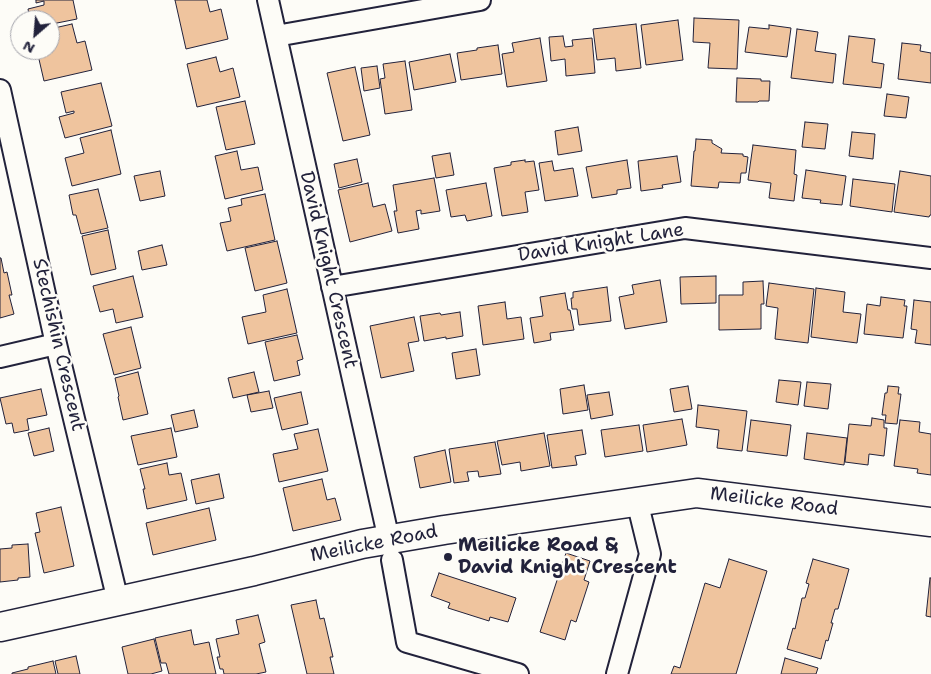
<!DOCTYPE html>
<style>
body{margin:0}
#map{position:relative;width:931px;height:674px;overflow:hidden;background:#fdfcf7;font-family:"Shantell Sans",sans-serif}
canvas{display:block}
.north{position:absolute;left:10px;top:10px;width:50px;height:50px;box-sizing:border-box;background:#fdfcf7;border:1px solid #a5a5ac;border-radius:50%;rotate:207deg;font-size:14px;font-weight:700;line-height:20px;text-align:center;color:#22223b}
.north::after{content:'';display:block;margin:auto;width:18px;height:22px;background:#22223b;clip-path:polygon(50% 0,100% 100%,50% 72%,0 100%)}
</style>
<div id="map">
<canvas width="931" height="674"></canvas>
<div class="north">N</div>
</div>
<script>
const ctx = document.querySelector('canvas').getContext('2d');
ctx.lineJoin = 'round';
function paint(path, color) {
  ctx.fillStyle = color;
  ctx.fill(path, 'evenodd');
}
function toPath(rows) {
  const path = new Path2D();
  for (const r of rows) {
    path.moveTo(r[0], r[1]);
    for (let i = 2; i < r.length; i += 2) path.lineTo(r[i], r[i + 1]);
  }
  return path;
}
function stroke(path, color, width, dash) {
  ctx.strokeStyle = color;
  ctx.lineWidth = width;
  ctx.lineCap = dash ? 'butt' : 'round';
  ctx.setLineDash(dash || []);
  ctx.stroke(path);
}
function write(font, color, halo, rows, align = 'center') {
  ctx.font = font + ' "Shantell Sans",sans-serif';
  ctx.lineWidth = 5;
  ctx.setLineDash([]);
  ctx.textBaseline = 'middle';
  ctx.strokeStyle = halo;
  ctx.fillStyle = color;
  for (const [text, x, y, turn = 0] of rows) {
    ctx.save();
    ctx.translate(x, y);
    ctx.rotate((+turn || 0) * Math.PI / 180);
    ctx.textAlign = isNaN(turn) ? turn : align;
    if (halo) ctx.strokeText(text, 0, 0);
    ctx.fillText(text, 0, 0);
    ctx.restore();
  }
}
const building = toPath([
 [36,0,73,0,77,19,52,24,52,26,50,27,50,20,30,20,28,9,44,5,44,1,36,3,36,0],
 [175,0,207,0,210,12,221,9,228,39,186,49,175,0],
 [694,18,739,20,737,69,708,68,710,43,693,42,694,18],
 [678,20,683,60,646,65,641,25,678,20],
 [72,24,77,43,85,41,92,70,44,81,38,55,52,52,50,45,50,29,72,24],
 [636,24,641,68,616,71,615,58,597,60,593,29,636,24],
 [769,25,791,28,787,57,745,52,749,27,769,29,769,25],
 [797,29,818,32,815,51,836,54,833,83,791,78,797,29],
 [563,36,565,47,573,46,572,40,592,38,595,73,566,76,565,59,551,61,549,37,563,36],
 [849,36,875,39,872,62,884,64,881,88,843,84,849,36],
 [540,38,547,81,507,87,502,54,514,52,512,43,540,38],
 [902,43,921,45,920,51,931,53,931,83,898,79,902,43],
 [498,45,502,74,461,80,457,53,477,50,477,48,498,45],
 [450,54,456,82,414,90,409,62,450,54],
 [216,57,220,72,233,68,240,97,197,107,187,64,216,57],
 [405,61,412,110,385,114,380,79,385,78,383,64,405,61],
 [377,66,380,88,364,91,361,68,377,66],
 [355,67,370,135,343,141,327,73,355,67],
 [737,78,761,79,761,81,770,81,769,101,759,101,758,102,736,102,737,78],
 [101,83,112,126,65,138,59,117,74,113,74,111,66,113,61,92,101,83],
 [887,94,909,97,906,118,884,116,887,94],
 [245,101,255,144,226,150,216,107,245,101],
 [805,122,828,124,825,149,802,147,805,122],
 [578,127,582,151,558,155,555,131,578,127],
 [111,130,121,174,72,186,65,158,84,153,80,138,111,130],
 [852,132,875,134,873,159,849,156,852,132],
 [696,139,712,140,712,143,722,149,721,153,743,154,743,156,748,157,746,173,741,173,740,183,719,182,718,188,691,186,694,151,695,151,696,139],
 [753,145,796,150,794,174,797,175,794,201,769,198,771,183,748,180,753,145],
 [237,151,241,170,258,167,263,190,225,199,215,156,237,151],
 [450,153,454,175,436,178,432,156,450,153],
 [677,156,681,182,662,185,663,188,641,191,638,161,677,156],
 [357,159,362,182,339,188,334,164,357,159],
 [525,160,525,162,534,161,539,190,525,192,528,212,502,216,494,168,511,165,511,162,525,160],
 [627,160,631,188,617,190,617,194,592,198,586,167,627,160],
 [552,161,554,171,573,168,578,196,545,201,539,163,552,161],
 [806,170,846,176,842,205,820,203,821,200,802,198,806,170],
 [160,171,165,196,140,201,134,176,160,171],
 [900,171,931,176,931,215,930,215,929,217,894,212,900,171],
 [434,178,440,211,421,214,421,210,416,211,419,229,398,233,394,211,397,211,393,185,434,178],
 [853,179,895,184,892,212,850,206,853,179],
 [368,183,373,207,385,204,392,231,350,242,338,190,368,183],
 [486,183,492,216,467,221,465,215,451,217,446,190,486,183],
 [98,189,108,228,81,234,76,215,73,215,69,195,98,189],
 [265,194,275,240,227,251,220,223,231,221,228,208,242,205,241,199,265,194],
 [108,230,116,269,91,275,82,236,108,230],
 [277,241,287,283,255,291,245,248,277,241],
 [162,245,167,265,142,270,138,251,162,245],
 [0,258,1,258,4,273,7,272,12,295,9,295,14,314,0,318,0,258],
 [133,276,143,317,116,323,113,309,100,312,93,286,133,276],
 [716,276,716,303,681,304,680,277,716,276],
 [660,280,667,322,625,329,619,297,634,294,632,285,660,280],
 [763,281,764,304,761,304,761,329,719,330,719,295,743,295,743,282,763,281],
 [769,283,814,289,808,343,775,339,778,308,766,306,769,283],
 [607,287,611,321,579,325,577,309,572,309,571,298,573,298,573,292,607,287],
 [816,288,845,292,843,312,861,314,857,343,811,337,816,288],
 [287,289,297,333,248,344,242,317,266,312,263,295,287,289],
 [565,293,568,310,570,310,574,330,550,333,551,340,534,343,530,318,543,316,540,297,565,293],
 [881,297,905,300,904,306,907,306,903,338,864,334,867,304,880,306,881,297],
 [914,300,931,302,931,345,915,343,917,330,911,329,914,300],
 [505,302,507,319,521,317,524,339,483,345,478,306,505,302],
 [460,312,463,336,446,339,446,337,424,341,420,316,440,313,441,315,460,312],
 [414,317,419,341,408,343,414,371,381,378,370,326,414,317],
 [131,327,141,368,114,375,103,334,131,327],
 [297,335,303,359,297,361,300,375,274,381,265,342,297,335],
 [476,349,480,375,456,379,452,353,476,349],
 [138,372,148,414,123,420,118,397,119,396,115,378,138,372],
 [254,372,259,392,233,398,228,378,254,372],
 [779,380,801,382,798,405,776,402,779,380],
 [807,382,831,384,828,409,804,406,807,382],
 [584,385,588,410,563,414,560,389,584,385],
 [688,386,692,409,674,412,670,389,688,386],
 [888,386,899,387,898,394,901,394,897,424,885,423,886,415,882,415,885,393,887,393,888,386],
 [41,389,47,415,27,419,29,430,14,433,12,423,6,424,0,398,41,389],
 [269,391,273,408,251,412,247,395,269,391],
 [301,392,308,424,282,430,274,398,301,392],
 [609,392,613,415,591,419,587,395,609,392],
 [698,405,747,411,742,451,717,448,719,430,696,427,698,405],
 [194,410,198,427,175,432,171,415,194,410],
 [872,418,884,420,884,428,887,428,884,456,869,454,868,465,845,462,849,424,871,426,872,418],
 [682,419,687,445,647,452,643,425,682,419],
 [751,420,791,425,787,456,747,451,751,420],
 [900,420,920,422,919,432,931,434,931,475,917,473,918,469,894,466,900,420],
 [639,425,643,451,605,457,601,430,639,425],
 [49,428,54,451,34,456,28,433,49,428],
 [171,428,177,457,138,465,131,436,171,428],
 [318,429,328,471,279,482,273,454,298,449,294,434,318,429],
 [582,430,586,454,575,456,577,465,552,468,547,435,582,430],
 [544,433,550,466,521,471,520,462,502,465,497,441,544,433],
 [807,433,847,438,844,465,804,459,807,433],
 [495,442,501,474,479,477,478,471,467,472,469,481,454,483,449,449,495,442],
 [445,450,451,482,420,488,414,457,445,450],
 [167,463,169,475,181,473,187,500,147,509,143,489,145,489,140,469,167,463],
 [219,474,224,498,196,504,191,480,219,474],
 [322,479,327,500,335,498,341,520,293,531,283,488,322,479],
 [61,507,74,566,44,573,35,533,40,532,36,513,61,507],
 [209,508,216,540,153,555,146,523,209,508],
 [28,544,30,577,18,578,18,580,0,582,0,549,12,548,12,545,28,544],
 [566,553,590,561,584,580,589,582,576,622,571,620,565,640,540,632,566,553],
 [729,559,767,571,736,674,671,674,674,666,680,668,705,583,720,588,729,559],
 [813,559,849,569,838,609,835,609,831,623,833,623,828,641,826,640,821,659,787,649,793,628,795,629,802,598,805,598,809,584,806,583,813,559],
 [439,573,516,598,508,622,490,617,489,621,448,608,450,603,431,596,439,573],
 [930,578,931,578,931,617,926,616,930,578],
 [316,600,320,619,324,618,333,657,330,657,334,674,307,674,291,605,316,600],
 [258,615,265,642,259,644,266,672,256,674,224,674,223,669,220,669,217,657,220,657,216,639,239,634,236,620,258,615],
 [191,630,194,645,209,642,216,674,169,674,166,663,161,663,155,638,191,630],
 [154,639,162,671,151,674,128,674,122,647,154,639],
 [76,656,80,674,58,674,55,661,76,656],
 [785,658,818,668,816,674,781,674,785,658],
 [53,661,56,674,12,674,12,673,28,669,28,667,53,661]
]);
const street = toPath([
 [268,0,389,540],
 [276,36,480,0],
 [0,90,56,344,118,601],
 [332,287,685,228,931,258],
 [0,357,56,344],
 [392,560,407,642,518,674],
 [617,674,650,554,637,501]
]);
const secondary = toPath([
 [0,627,254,571,362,544,444,530,697,493,931,522]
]);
const markers = [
 [448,557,5,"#22223b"]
];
const streetNames = [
 ["David Knight Lane",601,243,-9],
 ["David Knight Crescent",328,270,77],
 ["Stechishin Crescent",58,345,77],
 ["Meilicke Road",774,502,7],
 ["Meilicke Road",374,544,-11]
];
const poiNames = [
 ["Meilicke Road &",458,546],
 ["David Knight Crescent",458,568]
];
paint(building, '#efc49e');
stroke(building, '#22223b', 1);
stroke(street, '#22223b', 24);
stroke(secondary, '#22223b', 31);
stroke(street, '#fdfcf7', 20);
stroke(secondary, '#fdfcf7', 28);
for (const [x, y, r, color] of markers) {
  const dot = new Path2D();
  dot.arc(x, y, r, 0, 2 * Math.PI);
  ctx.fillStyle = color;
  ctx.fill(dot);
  stroke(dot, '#fdfcf7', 2);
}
write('19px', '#22223b', '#fdfcf7', streetNames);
write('bold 19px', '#22223b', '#fdfcf7', poiNames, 'left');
</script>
